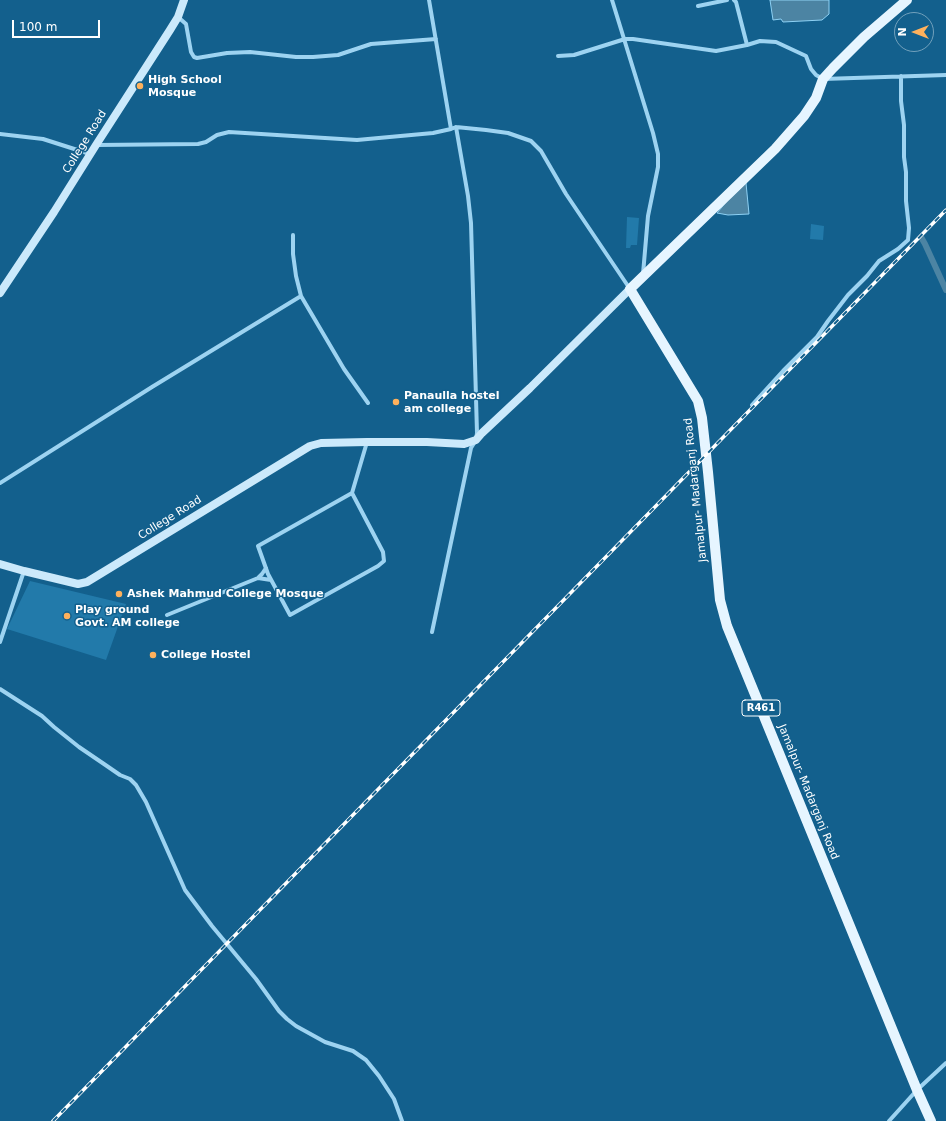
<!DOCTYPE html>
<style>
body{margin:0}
#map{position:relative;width:946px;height:1121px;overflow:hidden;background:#13608d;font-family:"DejaVu Sans",sans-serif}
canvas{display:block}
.north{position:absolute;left:894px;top:12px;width:40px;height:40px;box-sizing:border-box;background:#13608d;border:1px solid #71a0bb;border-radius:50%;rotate:270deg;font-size:11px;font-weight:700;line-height:16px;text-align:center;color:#fff}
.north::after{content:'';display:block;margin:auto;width:14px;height:18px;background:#ffb15c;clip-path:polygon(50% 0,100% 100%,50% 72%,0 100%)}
.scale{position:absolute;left:12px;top:20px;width:88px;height:18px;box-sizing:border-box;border:2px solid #fff;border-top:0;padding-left:5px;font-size:12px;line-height:14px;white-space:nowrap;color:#fff;-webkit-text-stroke:3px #13608d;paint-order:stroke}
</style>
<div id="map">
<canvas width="946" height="1121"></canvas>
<div class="north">N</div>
<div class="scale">100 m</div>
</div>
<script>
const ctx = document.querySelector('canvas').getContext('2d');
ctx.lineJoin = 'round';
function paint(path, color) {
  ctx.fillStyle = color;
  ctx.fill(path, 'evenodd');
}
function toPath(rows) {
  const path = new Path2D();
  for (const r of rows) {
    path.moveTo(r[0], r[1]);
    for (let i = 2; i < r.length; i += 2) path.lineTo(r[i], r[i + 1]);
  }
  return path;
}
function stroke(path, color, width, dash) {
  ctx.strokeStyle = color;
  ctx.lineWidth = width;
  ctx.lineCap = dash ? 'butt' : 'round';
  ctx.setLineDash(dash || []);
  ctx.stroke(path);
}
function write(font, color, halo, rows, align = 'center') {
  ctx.font = font + ' "DejaVu Sans",sans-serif';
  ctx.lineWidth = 3;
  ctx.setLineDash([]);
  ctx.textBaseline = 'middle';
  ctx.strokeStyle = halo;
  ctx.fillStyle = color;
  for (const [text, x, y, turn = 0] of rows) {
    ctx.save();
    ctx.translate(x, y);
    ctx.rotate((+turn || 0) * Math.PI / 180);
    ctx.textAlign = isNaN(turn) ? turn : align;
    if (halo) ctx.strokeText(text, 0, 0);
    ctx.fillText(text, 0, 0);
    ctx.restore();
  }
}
const green = toPath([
 [627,217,639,218,637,245,631,245,630,248,626,248],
 [811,224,824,226,823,240,810,239],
 [30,581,126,604,106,660,7,629]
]);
const water = toPath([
 [770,0,829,0,829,14,822,20,783,22,781,19,773,20,770,0],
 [746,183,749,214,728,215,717,213,727,201,746,183]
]);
const canal = toPath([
 [921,237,925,244,946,290]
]);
const minor = toPath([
 [429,0,451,129,456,127,486,130,508,133,531,141,541,151,566,194,630,289],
 [612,0,653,133,658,154,658,167,648,216,643,274],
 [734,0,736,2,747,45],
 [698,6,727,0],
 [178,17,186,24,191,52,194,57,197,58,227,53,250,52,296,57,313,57,338,55,371,44,436,39],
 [558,56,574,55,625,39,633,39,716,51,747,45,760,41,776,42,806,56,811,69,816,75,823,79,946,75],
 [0,134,43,139,90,154],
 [97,145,198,144,206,142,217,135,229,132,357,140,433,133,451,129],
 [293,235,293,254,296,276,301,296,344,369,368,403],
 [752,405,783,371,817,337,828,321,848,295,867,276,879,261,898,249,908,240,909,228,906,201,906,172,904,157,904,125,901,101,901,76],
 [0,483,152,387,301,296],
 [352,493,383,552,384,561,378,566,290,615,268,574,258,546,352,493,367,442],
 [258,578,271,580],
 [167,615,258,578,262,574,266,568],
 [432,632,471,448,476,440,477,433,471,223,468,196,456,127],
 [0,642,24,571],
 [0,689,42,716,54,727,79,747,104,764,120,775,130,779,136,785,146,802,185,890,212,926,256,979,279,1011,287,1019,296,1026,325,1042,353,1051,366,1060,379,1076,394,1099,402,1121],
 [889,1121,917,1090,946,1063]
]);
const secondary = toPath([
 [0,293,54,212,96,145,170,30,178,17,184,0],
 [0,564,24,571,78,584,87,582,310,446,321,443,367,442,427,442,464,444,476,440,482,433,530,388,630,289]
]);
const primary = toPath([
 [907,0,864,37,833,68,823,79,816,98,804,116,775,149,630,289,698,401,702,418,708,472,720,600,727,626,917,1090,931,1121]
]);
const rail = toPath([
 [53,1121,946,210]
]);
const markers = [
 [140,86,4,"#ffb15c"],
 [396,402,4,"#ffb15c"],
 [119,594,4,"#ffb15c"],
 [67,616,4,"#ffb15c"],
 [153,655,4,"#ffb15c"]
];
const shields = [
 [761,708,38]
];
const shieldNames = [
 ["R461",761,708]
];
const poiNames = [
 ["High School",148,80],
 ["Mosque",148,93],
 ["Panaulla hostel",404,396],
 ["am college",404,409],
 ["Ashek Mahmud College Mosque",127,594],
 ["Play ground",75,610],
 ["Govt. AM college",75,623],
 ["College Hostel",161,655]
];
const streetNames = [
 ["College Road",85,142,-58],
 ["Jamalpur- Madarganj Road",696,490,-96],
 ["College Road",170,518,-32],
 ["Jamalpur- Madarganj Road",808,792,68]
];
paint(green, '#227aaa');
paint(water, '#4c84a3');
stroke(water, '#8ed1f4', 1);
stroke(canal, '#4c84a3', 6);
stroke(minor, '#9dd3f1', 4);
stroke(secondary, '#cbe9fb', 8);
stroke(primary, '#e6f5ff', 10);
stroke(rail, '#fff', 3.5);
stroke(rail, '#13608d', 2, [6]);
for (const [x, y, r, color] of markers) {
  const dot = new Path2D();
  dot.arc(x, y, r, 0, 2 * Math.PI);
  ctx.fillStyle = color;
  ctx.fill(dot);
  stroke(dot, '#13608d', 1.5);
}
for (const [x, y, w] of shields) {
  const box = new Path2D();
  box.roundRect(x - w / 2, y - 8, w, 16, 3);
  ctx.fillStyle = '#13608d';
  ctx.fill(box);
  stroke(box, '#fff', 1);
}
write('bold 10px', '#fff', null, shieldNames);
write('bold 11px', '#fff', '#13608d', poiNames, 'left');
write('11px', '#fff', '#13608d', streetNames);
</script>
